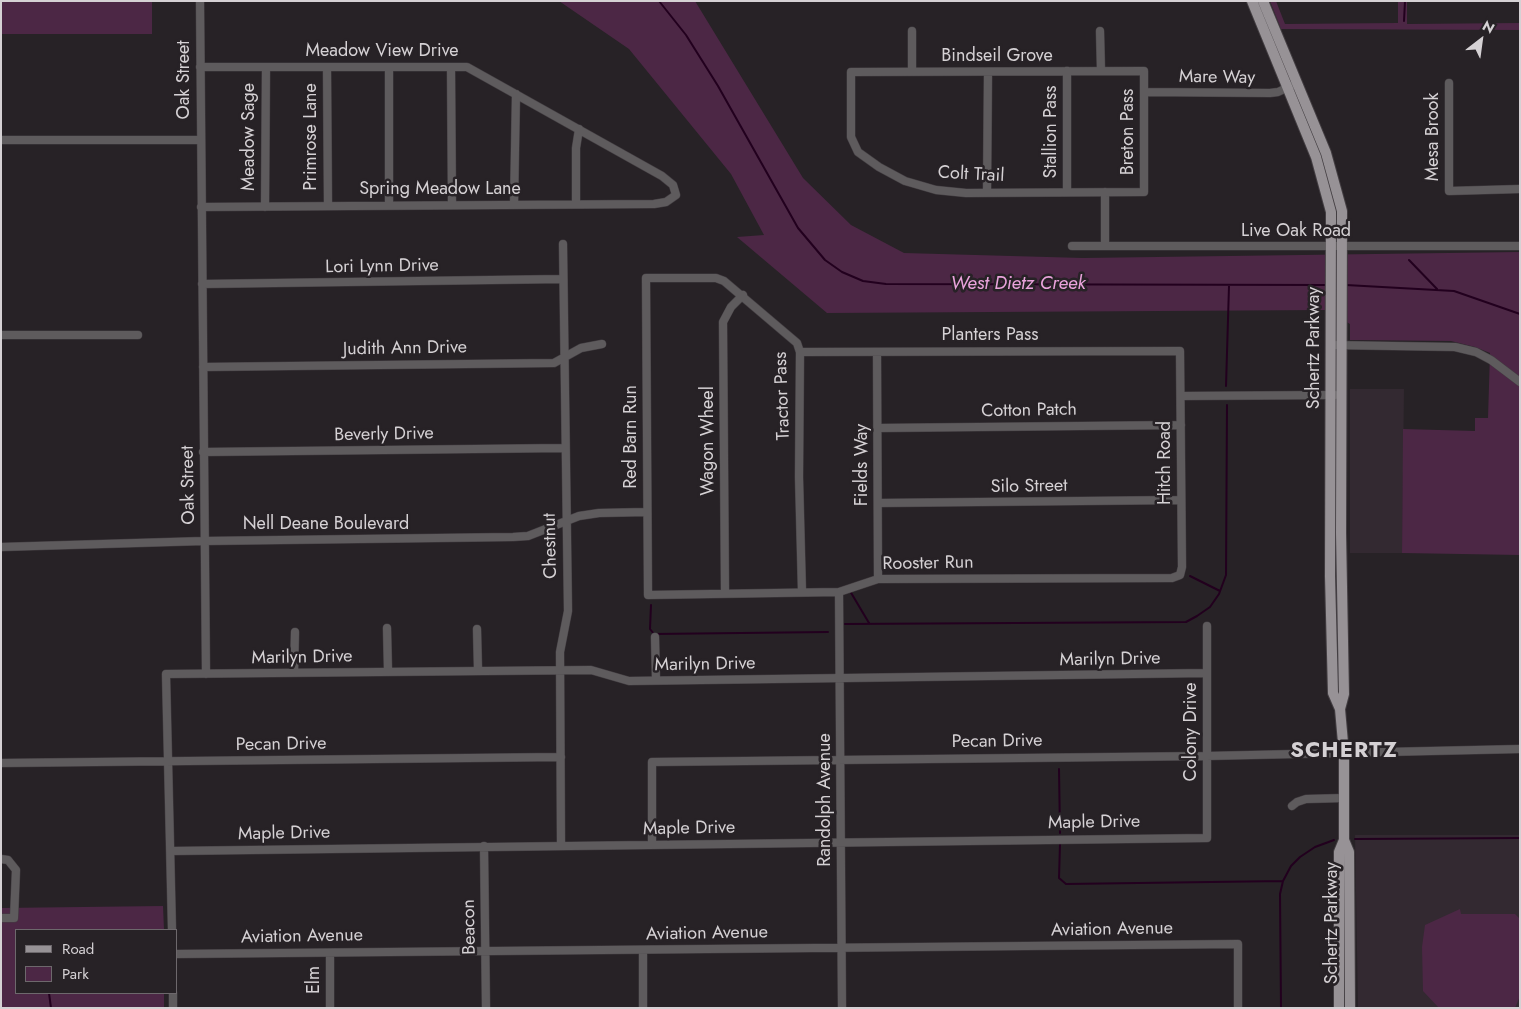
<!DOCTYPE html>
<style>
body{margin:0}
#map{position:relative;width:1521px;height:1009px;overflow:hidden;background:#272226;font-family:Jost,sans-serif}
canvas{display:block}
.frame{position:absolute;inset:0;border:2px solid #d5d1d4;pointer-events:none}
.legend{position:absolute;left:15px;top:929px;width:162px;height:65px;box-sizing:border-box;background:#272226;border:1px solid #6d686c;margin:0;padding:6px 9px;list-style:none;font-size:15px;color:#d5d1d4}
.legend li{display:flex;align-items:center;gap:10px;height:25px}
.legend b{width:25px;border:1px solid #6d686c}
.north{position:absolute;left:1456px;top:15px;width:50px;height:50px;-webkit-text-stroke:4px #272226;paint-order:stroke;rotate:30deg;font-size:14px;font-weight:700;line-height:20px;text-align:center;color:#d5d1d4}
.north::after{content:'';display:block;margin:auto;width:18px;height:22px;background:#d5d1d4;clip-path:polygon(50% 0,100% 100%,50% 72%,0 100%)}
</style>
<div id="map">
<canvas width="1521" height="1009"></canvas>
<div class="frame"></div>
<ul class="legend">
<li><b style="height:6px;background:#979296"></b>Road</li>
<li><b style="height:14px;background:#4c2745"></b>Park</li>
</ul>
<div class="north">N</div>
</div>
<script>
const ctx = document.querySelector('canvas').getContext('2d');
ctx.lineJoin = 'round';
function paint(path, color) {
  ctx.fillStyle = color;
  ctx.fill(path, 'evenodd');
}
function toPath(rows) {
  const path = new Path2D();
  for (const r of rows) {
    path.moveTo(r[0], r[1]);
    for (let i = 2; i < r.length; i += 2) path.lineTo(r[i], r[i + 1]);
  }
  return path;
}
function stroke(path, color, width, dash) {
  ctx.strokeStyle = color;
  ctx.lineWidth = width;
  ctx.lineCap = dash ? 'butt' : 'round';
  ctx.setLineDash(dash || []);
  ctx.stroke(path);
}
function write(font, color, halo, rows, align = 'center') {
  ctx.font = font + ' Jost,sans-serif';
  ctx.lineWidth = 5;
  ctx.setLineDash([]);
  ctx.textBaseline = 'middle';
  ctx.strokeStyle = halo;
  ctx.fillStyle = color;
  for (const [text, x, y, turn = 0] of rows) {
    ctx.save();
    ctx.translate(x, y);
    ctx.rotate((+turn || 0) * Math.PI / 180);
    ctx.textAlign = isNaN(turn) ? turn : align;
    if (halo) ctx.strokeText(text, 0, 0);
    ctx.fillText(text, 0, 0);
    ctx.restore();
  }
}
const built = toPath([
 [1350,389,1404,389,1402,553,1350,553],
 [1355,835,1520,835,1520,1008,1358,1008]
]);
const green = toPath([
 [1,1,152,1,152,34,1,34],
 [559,1,695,1,803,178,851,225,904,253,1083,258,1520,252,1520,555,1402,553,1403,429,1475,431,1475,418,1488,418,1490,353,1475,347,1451,341,1350,340,1350,324,1326,310,827,313,737,237,764,235,731,174,629,49],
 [1270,1,1276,1,1285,24,1398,23,1398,1,1407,1,1407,24,1520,23,1520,30,1281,29],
 [163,906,164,930,16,930,16,993,164,993,164,1008,1,1008,1,908],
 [1460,909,1461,914,1515,914,1520,919,1520,996,1515,1008,1439,1008,1423,991,1422,947,1425,925]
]);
const stream = toPath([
 [659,1,686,35,718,86,798,228,825,260,842,272,863,281,886,284,1327,285],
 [1404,21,1405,1],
 [1409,260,1437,289],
 [1346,285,1454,291,1520,314],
 [1226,386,1229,286],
 [1190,576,1220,591],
 [850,591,869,623],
 [651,605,650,629,654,634,828,632],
 [845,624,1186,622,1197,616,1210,607,1219,594,1226,575,1227,405],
 [1059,769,1060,833],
 [1355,839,1520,838],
 [1060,844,1059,878,1066,884,1283,881],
 [49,993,51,1008],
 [1281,1008,1280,894,1283,881,1291,866,1300,857,1315,847,1334,840]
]);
const minor = toPath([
 [200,1,206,674],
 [912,31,912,72],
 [1100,31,1101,71],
 [200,67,467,67,662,176,673,185,676,195,666,202,654,204,201,207],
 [451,67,452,205],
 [327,68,328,206],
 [1067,71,1067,192],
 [1144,71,1144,192,966,193,936,190,905,181,879,167,858,152,851,137,851,72,1144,71],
 [1449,83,1449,191,1520,189],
 [1144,92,1270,93,1278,92,1297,83],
 [1,140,201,140],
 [1105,192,1105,246],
 [987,193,988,72],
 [576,204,576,148,579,129],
 [389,205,389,67],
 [514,205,516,94],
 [265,207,266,67],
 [1072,246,1520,246],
 [202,284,563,279],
 [1,335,138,335],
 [1331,345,1455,347,1476,352,1491,360,1520,382],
 [800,352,1180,351,1182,567,1180,575,1172,578,878,579,839,592,648,595,646,278,716,278,724,281,797,343,800,352,799,477,802,592],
 [877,352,878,579],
 [203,367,554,363,581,348,602,344],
 [1181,396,1335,395],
 [878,428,1181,425],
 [203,452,564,448],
 [878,503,1181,500],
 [1,547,204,541,513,537,528,536,579,516,599,513,647,512],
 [839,592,842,1008],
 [725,593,723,322,731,307,743,295],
 [387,628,388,671],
 [477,629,478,670],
 [655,637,656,680],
 [294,673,295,632],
 [1,763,561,757],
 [1292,806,1297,802,1306,799,1344,798],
 [652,845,652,762,1206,756,1520,749],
 [484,846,486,1008],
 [561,846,560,652,568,611,563,244],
 [171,851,1207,838,1207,626],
 [1,859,8,860,16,870,14,918,1,918],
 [172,930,166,674,591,670,629,681,1206,673],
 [643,950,643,1008],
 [330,953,330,1008],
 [176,954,1238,944,1238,1008],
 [173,993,173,1008]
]);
const major = toPath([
 [1252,1,1316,157,1331,212,1330,576,1333,693,1340,709,1344,754,1344,840,1339,852,1339,1008],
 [1263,1,1326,153,1342,211,1341,533,1344,694,1340,709],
 [1344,840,1349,852,1350,1008]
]);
const streetNames = [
 ["Meadow View Drive",382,52],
 ["Bindseil Grove",997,57],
 ["Mare Way",1217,78,1],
 ["Oak Street",185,80,-90],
 ["Stallion Pass",1052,132,-90],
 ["Breton Pass",1129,132,-90],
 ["Meadow Sage",250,137,-90],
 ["Primrose Lane",312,137,-90],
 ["Mesa Brook",1434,137,-90],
 ["Colt Trail",971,175,3],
 ["Spring Meadow Lane",440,190],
 ["Live Oak Road",1296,232],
 ["Lori Lynn Drive",382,267,-1],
 ["Planters Pass",990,336],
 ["Schertz Parkway",1315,348,-90],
 ["Judith Ann Drive",405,349,-1],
 ["Tractor Pass",783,396,-92],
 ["Cotton Patch",1029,411,-1],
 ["Beverly Drive",384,435,-1],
 ["Red Barn Run",632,437,-90],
 ["Wagon Wheel",709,441,-90],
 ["Hitch Road",1166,463,-90],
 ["Fields Way",863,465,-90],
 ["Oak Street",189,485,-91],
 ["Silo Street",1029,487,-1],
 ["Nell Deane Boulevard",326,525],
 ["Chestnut",551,546,-91],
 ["Rooster Run",928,564,-1],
 ["Marilyn Drive",302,658,-1],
 ["Marilyn Drive",1110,660,-1],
 ["Marilyn Drive",705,665,-1],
 ["Colony Drive",1192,732,-90],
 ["Pecan Drive",997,742,-1],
 ["Pecan Drive",281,745,-1],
 ["Randolph Avenue",826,800,-90],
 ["Maple Drive",1094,823,-1],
 ["Maple Drive",689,829,-1],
 ["Maple Drive",284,834,-1],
 ["Schertz Parkway",1333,923,-90],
 ["Beacon",470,927,-91],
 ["Aviation Avenue",1112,930,-1],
 ["Aviation Avenue",707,934,-1],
 ["Aviation Avenue",302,937,-1],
 ["Elm",315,980,-90]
];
const waterNames = [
 ["West Dietz Creek",1018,284]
];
const districtNames = [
 ["SCHERTZ",1344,752]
];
paint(built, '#332931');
paint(green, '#4c2745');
stroke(stream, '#22001e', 2);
stroke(minor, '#433e42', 9);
stroke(major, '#433e42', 12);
stroke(minor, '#5e5b5d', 8);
stroke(major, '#979296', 10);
write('18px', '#d5d1d4', '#272226', streetNames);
write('italic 19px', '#eaa3dc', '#272226', waterNames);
ctx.letterSpacing = '1px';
write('bold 22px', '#d5d1d4', '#272226', districtNames);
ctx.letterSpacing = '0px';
</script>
